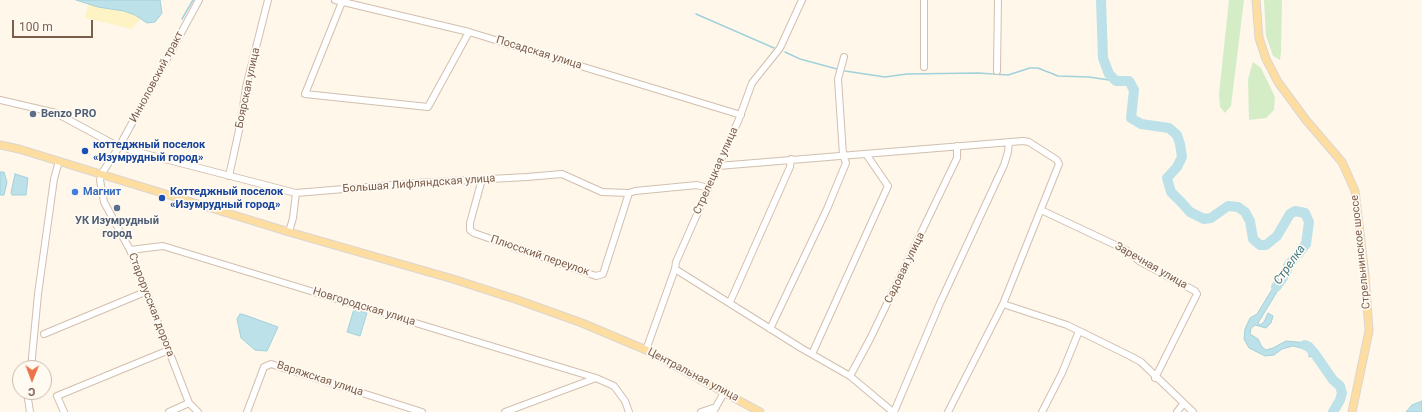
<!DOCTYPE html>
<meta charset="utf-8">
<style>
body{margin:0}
#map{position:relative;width:1422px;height:412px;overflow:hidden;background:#fef7ea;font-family:Roboto,sans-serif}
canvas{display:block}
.north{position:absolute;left:12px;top:360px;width:40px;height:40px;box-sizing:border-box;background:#fffaf2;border:1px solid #cabbaf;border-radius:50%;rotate:181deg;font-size:11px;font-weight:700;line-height:16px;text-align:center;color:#7b5d4b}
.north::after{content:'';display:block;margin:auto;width:14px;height:18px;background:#ed734a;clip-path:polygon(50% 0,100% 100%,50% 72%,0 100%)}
.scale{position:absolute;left:12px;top:20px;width:81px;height:18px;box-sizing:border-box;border:2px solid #7b5d4b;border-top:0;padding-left:5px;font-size:12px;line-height:14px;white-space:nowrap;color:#7b5d4b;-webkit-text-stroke:3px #fffaf2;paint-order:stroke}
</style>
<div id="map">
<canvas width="1422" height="412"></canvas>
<div class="north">С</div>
<div class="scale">100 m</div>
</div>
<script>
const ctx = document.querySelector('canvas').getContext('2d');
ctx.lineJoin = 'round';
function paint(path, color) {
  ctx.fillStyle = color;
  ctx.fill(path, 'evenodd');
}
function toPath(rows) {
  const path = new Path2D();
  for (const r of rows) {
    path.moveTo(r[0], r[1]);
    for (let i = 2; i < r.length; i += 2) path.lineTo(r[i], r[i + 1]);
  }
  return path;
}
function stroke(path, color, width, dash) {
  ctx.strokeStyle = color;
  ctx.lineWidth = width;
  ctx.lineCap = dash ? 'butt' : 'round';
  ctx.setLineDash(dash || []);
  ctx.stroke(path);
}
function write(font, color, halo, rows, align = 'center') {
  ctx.font = font + ' Roboto,sans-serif';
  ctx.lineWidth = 3.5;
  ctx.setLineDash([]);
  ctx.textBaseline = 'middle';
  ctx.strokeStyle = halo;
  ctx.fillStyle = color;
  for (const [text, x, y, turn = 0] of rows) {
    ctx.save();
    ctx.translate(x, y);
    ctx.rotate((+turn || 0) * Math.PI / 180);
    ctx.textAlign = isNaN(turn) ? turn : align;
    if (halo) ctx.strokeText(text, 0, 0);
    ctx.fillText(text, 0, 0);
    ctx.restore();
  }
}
const green = toPath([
 [1229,0,1244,0,1231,106,1225,113,1220,107,1219,94],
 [1264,0,1282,0,1281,52,1280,60,1273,56,1266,36],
 [1253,62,1261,68,1275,97,1274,110,1266,118,1249,120,1248,79]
]);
const sand = toPath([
 [88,4,124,11,135,15,139,17,139,20,132,29,85,18]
]);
const water = toPath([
 [76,0,160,0,162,13,155,22,147,23,135,15,124,11,98,7,76,0],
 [0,172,4,172,7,182,4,195,0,195,0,172],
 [15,174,28,178,26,195,12,195,11,193,15,174],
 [1281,275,1286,277,1258,323,1260,325,1264,322,1268,313,1273,316,1271,323,1266,328,1255,325,1251,328,1250,334,1258,339,1262,347,1266,350,1273,348,1286,341,1309,343,1319,353,1309,357,1309,350,1293,346,1282,349,1274,355,1265,356,1249,348,1244,339,1245,329,1250,318,1257,314,1281,275],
 [354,309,367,313,360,336,347,332,354,309],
 [240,314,245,315,278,327,267,351,255,350,241,338,237,319,240,314],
 [1422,401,1422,412,1406,412,1412,405,1422,401]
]);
const stream = toPath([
 [696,14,774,48],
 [182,19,193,0],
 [785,52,800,59,837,69],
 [845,71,885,77,907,74,978,73,1008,75,1030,68,1038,68,1058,76,1089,77,1116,81]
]);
const river = toPath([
 [1101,0,1103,58,1109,74,1116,81,1129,81,1134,90,1131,118,1141,124,1169,128,1177,135,1180,144,1182,157,1177,167,1167,178,1171,192,1182,203,1190,212,1204,219,1211,218,1228,206,1238,207,1245,212,1250,221,1253,239,1260,245,1266,245,1277,236,1290,214,1295,211,1305,213,1309,222,1306,244,1288,266,1286,273,1276,287],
 [1305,345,1309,347,1315,354,1333,380,1340,386,1342,393,1340,400,1333,412]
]);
const minor = toPath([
 [335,0,469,32,741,115],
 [342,2,305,94,428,107,469,32],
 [924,67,924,0],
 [997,71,998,0],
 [0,100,56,113,119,147],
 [130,150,296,193,416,183,527,177,562,174,602,192,629,193,635,191,697,185,708,188],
 [718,166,1023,141,1029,142,1057,160,1059,164,1003,304,948,412],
 [229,176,241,121,246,87,268,0],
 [482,179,470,223,470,230,474,233,596,276,603,274,629,193],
 [1041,210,1126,250,1139,261,1195,291,1197,294,1155,378],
 [289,232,293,218,296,193],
 [130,250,163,246,596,378],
 [675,269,801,348,850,376,893,412],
 [730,302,790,167,791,159],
 [1003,304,1067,325,1130,356,1141,362,1193,412],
 [770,329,827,209,846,163,843,155,838,79,844,57],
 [44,334,145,292],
 [646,350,675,269,676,262,739,119,752,83,780,48,802,0],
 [812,354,888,186,866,154],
 [31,368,38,294,54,179,59,161],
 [850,376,870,339,957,158,957,146],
 [27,392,30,412],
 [64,412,57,396,169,350],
 [169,412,189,403],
 [198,412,189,403,130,250,104,202,100,180,102,173,119,147,199,0],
 [247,412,264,367,271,364,422,412],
 [505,412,596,378,614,386,625,401,629,412],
 [701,412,716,407],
 [713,412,725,391],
 [894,412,940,303,1004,165,1008,152,1009,142],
 [1042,412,1062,373,1079,331],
 [1177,412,1183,404]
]);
const major = toPath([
 [1256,0,1259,38,1266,59,1278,82,1306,120,1342,162,1355,191,1365,275,1369,331,1352,412],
 [0,145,19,149,289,232,453,279,518,300,582,323,646,350,760,412]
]);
const markers = [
 [33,114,4,"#5c6f8a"],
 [85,151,4,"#1a4fb4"],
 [75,192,4,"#3f7fe0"],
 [162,198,4,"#1a4fb4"],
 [117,208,4,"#5c6f8a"]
];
const streetNames = [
 ["Посадская улица",539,53,17],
 ["Инноловский тракт",157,77,-62],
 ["Боярская улица",248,88,-78],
 ["Стрелецкая улица",716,171,-66],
 ["Большая Лифляндская улица",419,184,-4],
 ["Стрельнинское шоссе",1361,252,-96],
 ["Плюсский переулок",540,256,19],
 ["Заречная улица",1151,266,30],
 ["Садовая улица",905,268,-64],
 ["Старорусская дорога",151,305,69],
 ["Новгородская улица",364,307,17],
 ["Центральная улица",693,375,28],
 ["Варяжская улица",320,379,18]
];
const serviceNames = [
 ["Benzo PRO",41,114],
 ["УК Изумрудный",117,221,"center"],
 ["город",117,234,"center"]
];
const transitNames = [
 ["коттеджный поселок",93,145],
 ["«Изумрудный город»",93,158],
 ["Коттеджный поселок",170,192],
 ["«Изумрудный город»",170,205]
];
const shopNames = [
 ["Магнит",83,192]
];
const waterNames = [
 ["Стрелка",1290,265,-55]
];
paint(green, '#d5edc7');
paint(sand, '#fef3c4');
paint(water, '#bce1e9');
stroke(water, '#a2d1dc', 1);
stroke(stream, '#a2d1dc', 1.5);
stroke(river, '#bce1e9', 10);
stroke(minor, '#d2bfae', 8);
stroke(major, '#ddd5d0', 9);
stroke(minor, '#fff', 6);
stroke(major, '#fedea0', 7);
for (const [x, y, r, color] of markers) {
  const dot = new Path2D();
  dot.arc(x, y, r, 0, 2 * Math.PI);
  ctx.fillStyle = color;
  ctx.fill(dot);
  stroke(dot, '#fffaf2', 1.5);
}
write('11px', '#7b5d4b', '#fffaf2', streetNames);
write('bold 11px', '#4e5e75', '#fffaf2', serviceNames, 'left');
write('bold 11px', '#164399', '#fffaf2', transitNames, 'left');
write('bold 11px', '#366cbe', '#fffaf2', shopNames, 'left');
write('italic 12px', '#3f7a87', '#fffaf2', waterNames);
</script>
